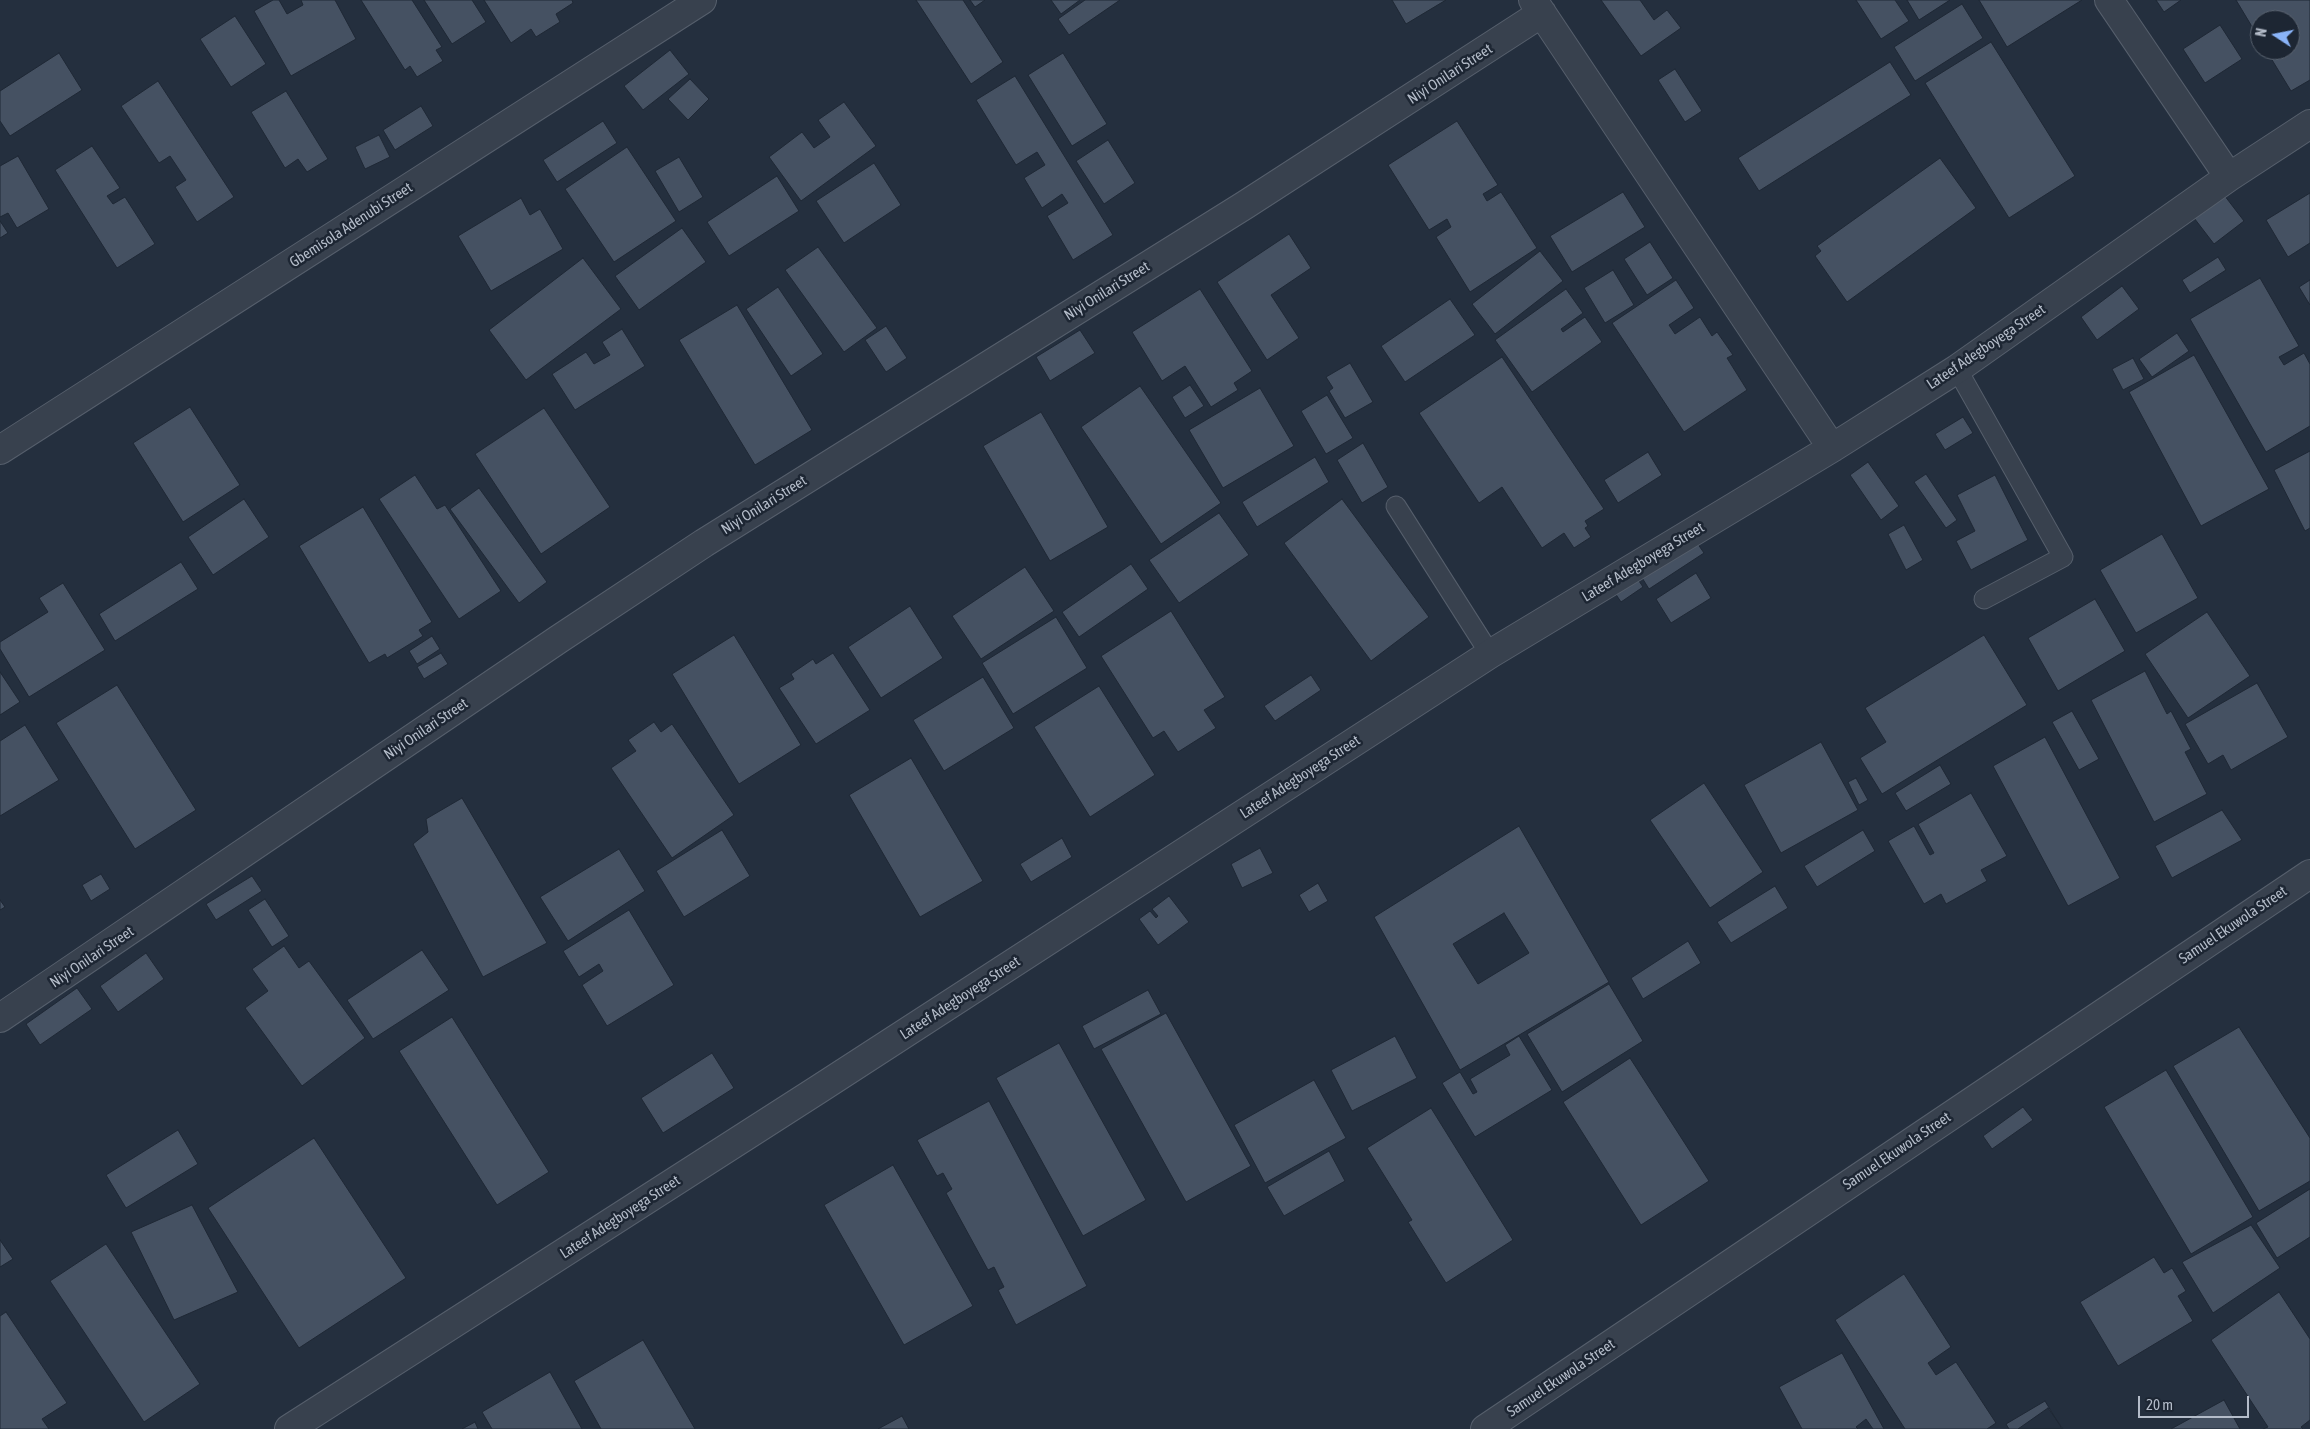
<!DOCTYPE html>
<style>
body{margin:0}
#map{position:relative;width:2310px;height:1429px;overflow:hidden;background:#242f3e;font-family:"Asap Condensed",sans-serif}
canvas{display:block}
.north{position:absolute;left:2250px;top:10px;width:50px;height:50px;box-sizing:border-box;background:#1d2633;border:1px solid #59626f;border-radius:50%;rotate:281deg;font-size:14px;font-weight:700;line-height:20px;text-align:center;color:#b4bcc9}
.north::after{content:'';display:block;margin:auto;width:18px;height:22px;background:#8ab4f8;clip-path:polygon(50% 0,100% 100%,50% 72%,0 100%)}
.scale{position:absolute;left:2138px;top:1396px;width:111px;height:22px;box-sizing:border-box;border:2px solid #b4bcc9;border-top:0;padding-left:6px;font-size:15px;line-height:18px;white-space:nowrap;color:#b4bcc9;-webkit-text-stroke:4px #1d2633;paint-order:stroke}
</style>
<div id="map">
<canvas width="2310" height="1429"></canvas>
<div class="north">N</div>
<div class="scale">20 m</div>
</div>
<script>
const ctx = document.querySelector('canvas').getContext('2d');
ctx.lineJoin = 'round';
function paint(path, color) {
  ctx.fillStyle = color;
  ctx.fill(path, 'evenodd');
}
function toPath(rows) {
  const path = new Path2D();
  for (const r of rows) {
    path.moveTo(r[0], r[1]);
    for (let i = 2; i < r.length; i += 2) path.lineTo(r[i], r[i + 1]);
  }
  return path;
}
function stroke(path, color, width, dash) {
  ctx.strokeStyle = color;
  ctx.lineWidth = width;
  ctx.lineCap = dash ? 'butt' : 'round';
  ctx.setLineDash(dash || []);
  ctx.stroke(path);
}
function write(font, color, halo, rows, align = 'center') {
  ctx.font = font + ' "Asap Condensed",sans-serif';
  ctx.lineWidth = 5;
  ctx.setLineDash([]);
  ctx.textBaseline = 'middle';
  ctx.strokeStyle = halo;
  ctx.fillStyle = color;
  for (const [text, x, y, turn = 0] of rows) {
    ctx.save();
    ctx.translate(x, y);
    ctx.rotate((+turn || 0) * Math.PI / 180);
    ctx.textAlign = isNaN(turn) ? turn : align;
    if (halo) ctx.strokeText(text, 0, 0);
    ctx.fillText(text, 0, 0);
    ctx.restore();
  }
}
const building = toPath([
 [273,0,279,0,287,14,303,5,301,0,335,0,356,39,291,76,254,11,273,0],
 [361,0,412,0,442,47,436,50,443,61,417,77,410,66,405,70,361,0],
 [424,0,472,0,486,22,452,44,424,0],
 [484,0,572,0,573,3,556,14,560,22,536,37,531,29,511,43,484,0],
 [916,0,963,0,1003,62,971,84,916,0],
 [970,0,985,0,975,7,970,0],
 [1051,0,1080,0,1061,14,1051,0],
 [1085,0,1120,0,1069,35,1058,19,1085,0],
 [1392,0,1446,0,1406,24,1392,0],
 [1601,0,1640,0,1654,20,1667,10,1681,28,1641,56,1601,0],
 [1856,0,1895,0,1909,21,1881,39,1856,0],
 [1907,0,1950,0,1919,20,1907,0],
 [1979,0,2082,0,2007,47,1979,0],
 [2156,0,2181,0,2164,12,2156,0],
 [2236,0,2310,0,2310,80,2291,91,2266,50,2290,50,2290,20,2260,20,2260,40,2236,0],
 [1962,4,1983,38,1915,81,1894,47,1962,4],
 [235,16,266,64,231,87,200,39,235,16],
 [2220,25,2242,59,2205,83,2183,49,2220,25],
 [1991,42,2075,176,2009,218,1925,83,1991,42],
 [670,50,689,74,643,110,624,86,670,50],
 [59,53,82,90,10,136,0,121,0,91,59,53],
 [1063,53,1107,124,1072,146,1028,75,1063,53],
 [1890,62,1911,95,1759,191,1738,158,1890,62],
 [1675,69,1702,111,1685,122,1658,80,1675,69],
 [1015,76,1113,235,1073,260,1047,216,1068,203,1062,194,1042,208,1024,178,1045,165,1037,152,1016,165,976,100,1015,76],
 [690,79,709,99,688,120,668,99,690,79],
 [158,81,234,197,197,222,175,187,186,180,170,156,159,163,121,106,158,81],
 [286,91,328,159,307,172,298,159,285,168,251,112,286,91],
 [844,102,876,146,801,201,769,157,802,132,814,148,830,137,818,120,844,102],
 [421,106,433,126,395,150,383,130,421,106],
 [603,121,617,143,557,182,543,160,603,121],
 [1457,121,1498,185,1483,194,1487,201,1501,192,1537,248,1470,292,1436,237,1451,227,1447,219,1429,230,1388,165,1457,121],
 [379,135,390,157,365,169,355,147,379,135],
 [1108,140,1135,183,1104,204,1076,161,1108,140],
 [92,146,120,188,107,196,113,204,125,197,155,244,117,268,55,170,92,146],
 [627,147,676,221,614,262,565,189,627,147],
 [18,156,49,209,17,228,8,213,0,217,0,166,18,156],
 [679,157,703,197,679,212,655,171,679,157],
 [1940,158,1976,208,1847,302,1815,256,1821,251,1817,246,1940,158],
 [874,163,901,205,844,243,816,201,874,163],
 [777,176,799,211,729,256,707,222,777,176],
 [2221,191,2244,221,2214,244,2191,214,2221,191],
 [1623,192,1645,227,1572,272,1550,236,1623,192],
 [2310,193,2310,243,2288,257,2266,220,2310,193],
 [521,198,530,215,540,209,563,249,491,291,458,236,521,198],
 [0,221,8,233,0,238,0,221],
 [682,228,706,262,639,310,615,276,682,228],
 [1289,234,1311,268,1271,295,1299,338,1267,360,1217,282,1289,234],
 [1650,242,1673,278,1647,295,1624,259,1650,242],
 [818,247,877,328,844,352,785,270,818,247],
 [1540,251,1563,281,1495,334,1472,304,1540,251],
 [2218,257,2226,270,2190,293,2182,280,2218,257],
 [583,258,621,309,526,380,489,330,583,258],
 [1613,270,1634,305,1605,323,1584,288,1613,270],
 [2260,278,2299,346,2279,357,2284,365,2304,353,2310,364,2310,426,2266,452,2190,319,2260,278],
 [1676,280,1694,308,1669,325,1675,334,1700,317,1712,336,1717,332,1733,355,1727,358,1747,390,1684,432,1612,323,1676,280],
 [2310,280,2310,305,2299,287,2310,280],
 [2122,286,2139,309,2097,340,2081,317,2122,286],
 [778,287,823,354,791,376,746,309,778,287],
 [1200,289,1252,371,1234,383,1238,390,1211,407,1185,366,1162,381,1132,332,1200,289],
 [1566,289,1583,313,1561,329,1563,332,1585,317,1602,342,1532,392,1495,340,1566,289],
 [1450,299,1475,335,1405,382,1381,346,1450,299],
 [737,305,812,430,755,465,679,340,737,305],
 [886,326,907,358,886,372,865,340,886,326],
 [622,329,645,366,575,410,552,374,586,352,594,364,610,355,602,342,622,329],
 [1080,330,1095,353,1050,381,1036,357,1080,330],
 [2177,333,2189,351,2152,377,2139,359,2177,333],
 [2194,355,2269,489,2201,526,2129,392,2194,355],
 [1502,357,1604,509,1585,521,1588,526,1585,528,1591,537,1574,548,1564,533,1542,548,1502,487,1479,503,1419,413,1502,357],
 [2133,358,2144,379,2123,390,2112,369,2133,358],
 [1350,363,1373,402,1345,418,1329,391,1333,388,1326,377,1350,363],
 [1190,385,1204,406,1185,418,1172,397,1190,385],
 [1140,386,1221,503,1161,544,1081,427,1140,386],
 [1260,388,1294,446,1223,488,1189,430,1260,388],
 [1327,395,1353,438,1326,454,1301,411,1327,395],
 [190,407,240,485,183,522,133,443,190,407],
 [544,408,610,507,541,554,475,454,544,408],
 [1041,412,1108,527,1050,561,983,446,1041,412],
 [1963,417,1973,433,1945,450,1935,434,1963,417],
 [1363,443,1388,487,1362,503,1337,460,1363,443],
 [2310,451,2310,528,2305,531,2274,470,2310,451],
 [1648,452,1662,475,1618,503,1604,480,1648,452],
 [1315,457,1329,482,1257,527,1242,502,1315,457],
 [1868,462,1899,506,1881,520,1850,475,1868,462],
 [1926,474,1957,520,1946,528,1914,482,1926,474],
 [415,475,437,509,445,505,501,591,459,619,379,499,415,475],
 [1995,475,2028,540,1971,570,1956,541,1975,531,1957,495,1995,475],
 [479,488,547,582,519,603,450,509,479,488],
 [244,499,269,537,213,575,188,537,244,499],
 [1342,499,1429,617,1371,661,1284,543,1342,499],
 [363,507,432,622,419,630,423,636,387,658,385,654,369,663,299,546,363,507],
 [1219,513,1249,555,1179,603,1149,560,1219,513],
 [1904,525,1923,560,1906,570,1888,534,1904,525],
 [1691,534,1704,553,1649,589,1636,568,1691,534],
 [2162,534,2198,598,2136,633,2100,570,2162,534],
 [181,562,198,589,115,641,99,614,181,562],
 [1131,564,1148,589,1079,637,1062,612,1131,564],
 [1025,567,1054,611,981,659,952,616,1025,567],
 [1631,569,1643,587,1621,602,1609,584,1631,569],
 [1696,573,1711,598,1671,623,1656,599,1696,573],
 [63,583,105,650,29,697,0,649,0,642,48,612,39,598,63,583],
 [2095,599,2125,651,2058,691,2028,638,2095,599],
 [910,606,943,658,881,698,848,647,910,606],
 [1171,611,1225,697,1204,710,1216,728,1178,752,1164,731,1153,738,1101,656,1171,611],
 [2207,612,2250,676,2188,718,2145,654,2207,612],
 [1056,617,1087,668,1013,714,982,663,1056,617],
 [734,635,801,745,739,784,672,674,734,635],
 [1984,635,2027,705,1882,794,1860,758,1886,742,1865,708,1984,635],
 [432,636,440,649,417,664,409,651,432,636],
 [441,653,448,664,424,679,417,667,441,653],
 [833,653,870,710,816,744,779,688,794,679,791,674,813,659,816,664,833,653],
 [2145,671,2167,714,2171,711,2191,749,2185,752,2207,794,2154,822,2091,700,2145,671],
 [0,672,20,702,0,715,0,672],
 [1311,675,1321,690,1275,721,1264,706,1311,675],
 [983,677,1014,728,944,771,913,720,983,677],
 [2257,683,2288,737,2231,770,2223,755,2208,764,2185,724,2257,683],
 [117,685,196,810,135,849,56,723,117,685],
 [1099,686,1155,775,1090,817,1034,727,1099,686],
 [2072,711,2099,759,2079,770,2052,722,2072,711],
 [654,722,661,732,672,724,734,815,672,858,611,768,636,751,628,740,654,722],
 [25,725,59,780,0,816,0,741,25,725],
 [2045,737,2120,878,2068,906,1993,766,2045,737],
 [1821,742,1858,810,1781,853,1744,785,1821,742],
 [911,758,983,881,920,917,849,795,911,758],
 [1940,765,1951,784,1906,811,1895,793,1940,765],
 [1856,778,1868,800,1859,805,1848,782,1856,778],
 [1704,783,1763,872,1710,908,1650,820,1704,783],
 [1971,793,2007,856,1981,870,1987,881,1946,904,1941,894,1924,904,1888,841,1914,826,1930,855,1934,853,1918,824,1971,793],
 [462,798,547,943,483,977,413,844,428,832,426,819,462,798],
 [2222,810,2242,840,2172,878,2155,846,2222,810],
 [1519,826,1609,982,1460,1070,1374,917,1519,826],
 [1504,913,1529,953,1478,984,1453,944,1504,913],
 [722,830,750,876,684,917,656,871,722,830],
 [1863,830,1875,851,1817,887,1804,866,1863,830],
 [1062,838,1072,857,1031,882,1020,864,1062,838],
 [1260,848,1273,873,1242,888,1231,864,1260,848],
 [619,849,645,891,568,941,540,897,619,849],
 [101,874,110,889,91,901,82,885,101,874],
 [252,876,262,891,216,920,206,904,252,876],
 [1318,883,1328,901,1309,912,1299,895,1318,883],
 [1775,886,1788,908,1731,943,1717,922,1775,886],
 [1169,896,1189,922,1158,945,1139,919,1150,911,1156,918,1158,916,1152,909,1169,896],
 [265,899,289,936,272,947,248,910,265,899],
 [0,900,5,907,0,910,0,900],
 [629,910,674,985,607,1026,582,985,603,971,599,964,579,977,563,951,629,910],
 [1688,941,1701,963,1643,999,1631,978,1688,941],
 [284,946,299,968,309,961,365,1038,302,1086,245,1008,268,991,252,969,284,946],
 [422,950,449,990,373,1039,347,1000,422,950],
 [146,953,164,979,118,1012,100,986,146,953],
 [1609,984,1643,1041,1562,1092,1527,1034,1609,984],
 [77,988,92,1009,40,1045,26,1024,77,988],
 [1148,990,1161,1014,1094,1049,1082,1026,1148,990],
 [1166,1013,1251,1166,1186,1202,1101,1049,1166,1013],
 [452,1017,549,1172,497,1205,399,1051,452,1017],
 [2239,1027,2310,1138,2310,1181,2259,1211,2173,1066,2239,1027],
 [1395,1036,1417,1078,1352,1111,1331,1070,1395,1036],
 [1519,1036,1552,1090,1475,1137,1442,1083,1460,1072,1473,1094,1477,1092,1470,1079,1510,1055,1505,1045,1519,1036],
 [1059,1043,1146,1200,1083,1236,996,1078,1059,1043],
 [712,1053,734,1088,663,1133,641,1098,712,1053],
 [1630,1058,1709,1181,1641,1225,1563,1102,1630,1058],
 [2166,1070,2253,1217,2191,1254,2104,1107,2166,1070],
 [1314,1080,1346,1138,1265,1183,1234,1125,1314,1080],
 [989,1101,1087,1286,1016,1325,998,1290,1004,1287,994,1267,988,1270,946,1193,952,1189,943,1173,937,1176,917,1140,989,1101],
 [2023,1107,2033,1120,1992,1149,1983,1136,2023,1107],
 [1431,1108,1513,1240,1446,1283,1408,1222,1412,1220,1367,1148,1431,1108],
 [178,1130,198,1164,126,1208,106,1175,178,1130],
 [314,1138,406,1278,299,1348,208,1208,314,1138],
 [1329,1151,1345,1181,1284,1216,1267,1187,1329,1151],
 [893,1165,973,1306,904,1345,824,1205,893,1165],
 [2310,1189,2310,1237,2277,1258,2256,1223,2310,1189],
 [192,1205,238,1292,174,1320,131,1232,192,1205],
 [2251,1225,2280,1268,2213,1313,2182,1262,2251,1225],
 [0,1240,13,1259,0,1267,0,1240],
 [106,1244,200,1384,144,1422,50,1281,106,1244],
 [2154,1257,2164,1273,2172,1268,2186,1291,2178,1296,2193,1321,2118,1366,2080,1302,2154,1257],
 [1904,1274,1951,1347,1928,1363,1936,1375,1956,1362,1996,1423,1987,1429,1905,1429,1835,1320,1904,1274],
 [2279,1292,2310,1339,2310,1420,2301,1427,2303,1429,2263,1429,2268,1427,2211,1340,2279,1292],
 [6,1312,67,1403,42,1419,49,1429,0,1429,0,1316,6,1312],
 [643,1340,695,1429,601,1429,574,1381,643,1340],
 [1842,1353,1884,1429,1873,1429,1866,1419,1856,1427,1858,1429,1802,1429,1779,1387,1842,1353],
 [550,1372,582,1429,492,1429,482,1412,550,1372],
 [2224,1400,2240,1429,2171,1429,2224,1400],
 [2045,1401,2062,1429,2009,1429,2006,1424,2045,1401],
 [2048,1408,2063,1429,2018,1429,2048,1408],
 [902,1416,909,1429,878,1429,902,1416],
 [475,1422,478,1429,462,1429,475,1422]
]);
const lane = toPath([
 [1957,369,2063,557,1984,599],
 [1396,506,1490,654]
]);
const street = toPath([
 [1533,0,1832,448],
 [2109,0,2229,177],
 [0,450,702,0],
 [0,1018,559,639,704,543,1245,205,1542,13],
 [289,1429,819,1089,1490,654,1832,448,1957,369,2229,177,2310,124],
 [1485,1429,2310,874]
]);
const streetNames = [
 ["Niyi Onilari Street",1450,74,-33],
 ["Gbemisola Adenubi Street",351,225,-33],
 ["Niyi Onilari Street",1107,291,-32],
 ["Lateef Adegboyega Street",1986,347,-34],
 ["Niyi Onilari Street",764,505,-32],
 ["Lateef Adegboyega Street",1643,562,-31],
 ["Niyi Onilari Street",426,729,-34],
 ["Lateef Adegboyega Street",1300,777,-33],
 ["Samuel Ekuwola Street",2233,925,-34],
 ["Niyi Onilari Street",92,957,-34],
 ["Lateef Adegboyega Street",960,998,-33],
 ["Samuel Ekuwola Street",1897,1151,-34],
 ["Lateef Adegboyega Street",620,1217,-33],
 ["Samuel Ekuwola Street",1561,1378,-34]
];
paint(building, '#455162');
stroke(building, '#1f2835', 1);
stroke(lane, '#565f6c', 21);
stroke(street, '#565f6c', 30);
stroke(lane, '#38414e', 19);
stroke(street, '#38414e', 28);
write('15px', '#b4bcc9', '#1d2633', streetNames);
</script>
